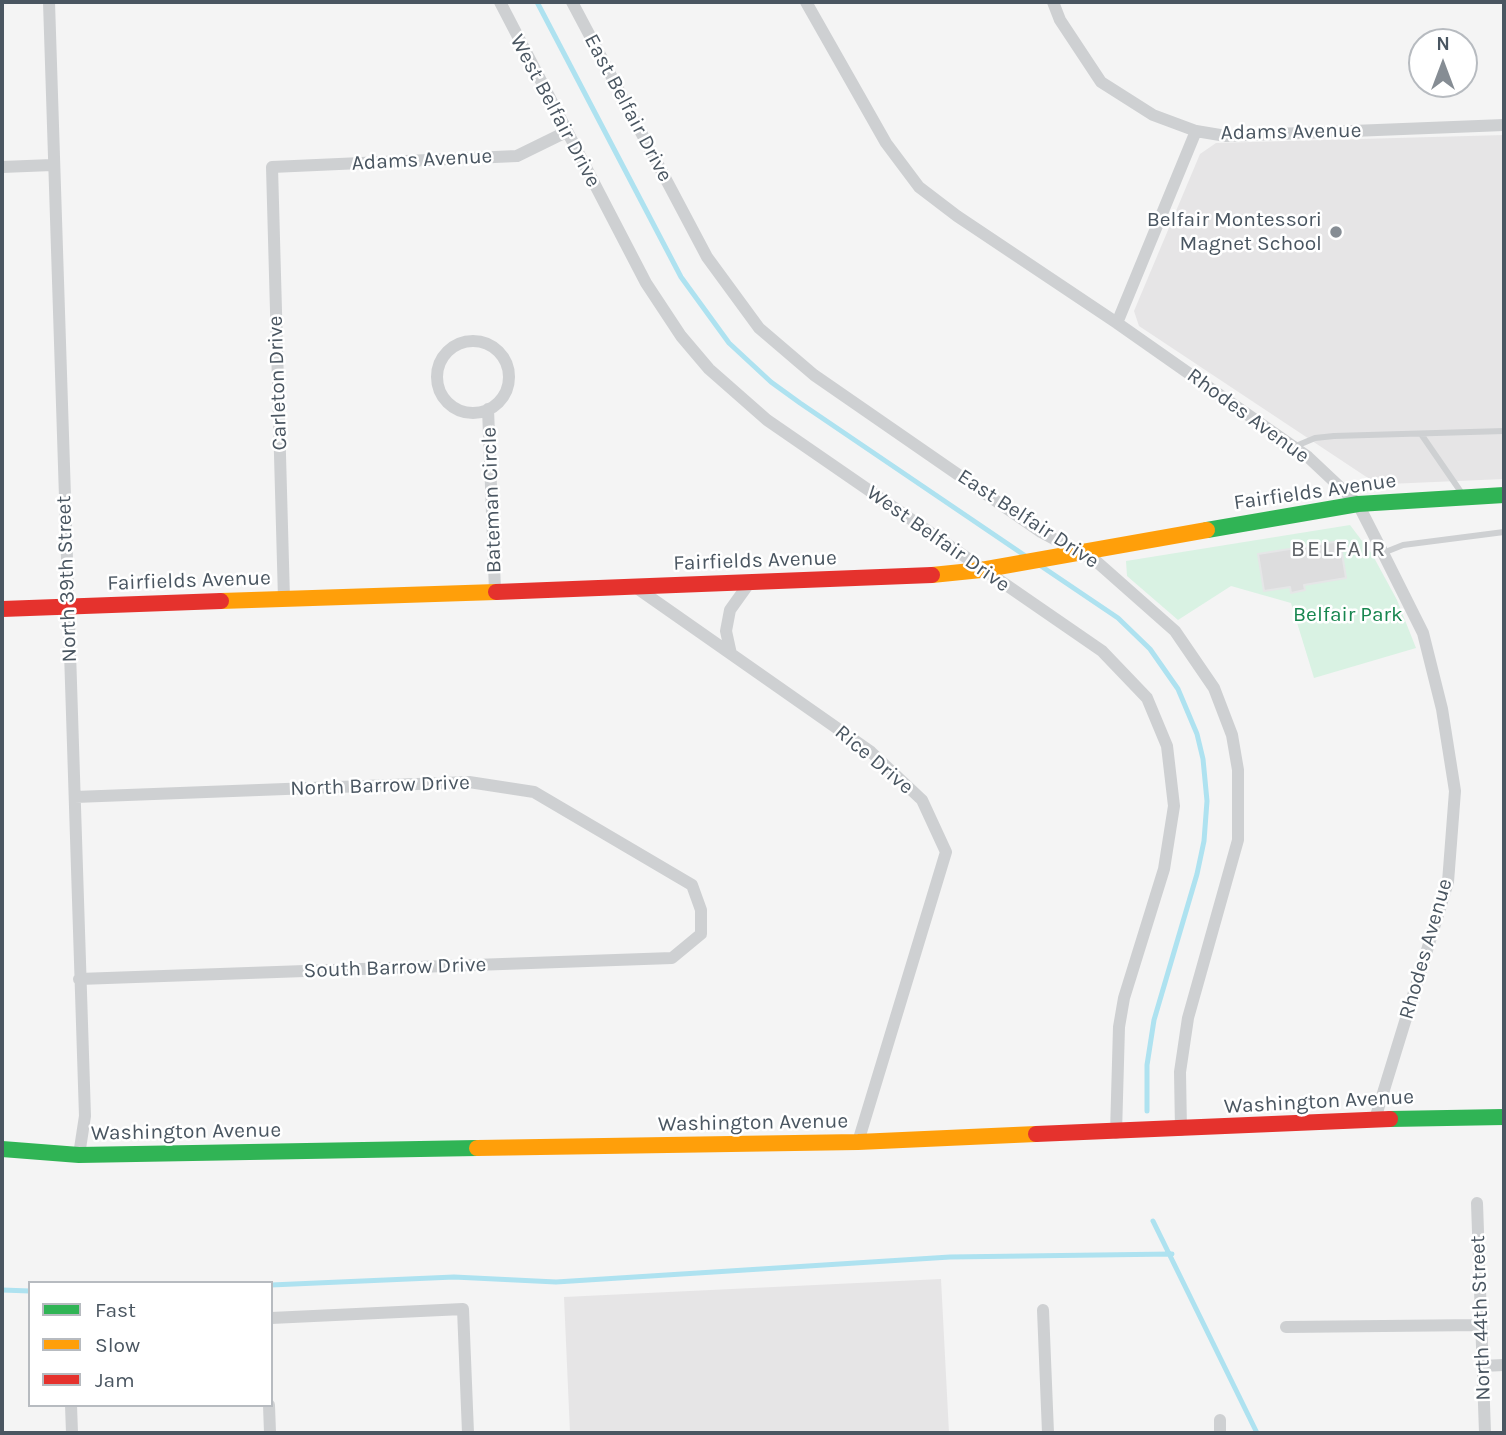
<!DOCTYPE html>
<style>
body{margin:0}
#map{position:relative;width:1506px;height:1435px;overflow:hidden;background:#f4f4f4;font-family:Karla,sans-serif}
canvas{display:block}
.frame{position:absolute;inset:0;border:4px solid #4a5661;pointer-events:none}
.legend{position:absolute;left:28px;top:1281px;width:245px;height:126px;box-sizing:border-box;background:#fff;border:2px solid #b7bbc0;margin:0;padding:9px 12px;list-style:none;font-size:21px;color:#4a5661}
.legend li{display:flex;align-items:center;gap:14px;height:35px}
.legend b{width:35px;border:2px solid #b7bbc0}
.north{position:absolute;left:1408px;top:28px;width:70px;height:70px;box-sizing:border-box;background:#fff;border:2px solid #b7bbc0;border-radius:50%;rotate:0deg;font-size:19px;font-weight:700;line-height:28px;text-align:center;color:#4a5661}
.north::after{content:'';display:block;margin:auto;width:24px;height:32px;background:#868d94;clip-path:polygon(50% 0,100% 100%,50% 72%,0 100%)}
</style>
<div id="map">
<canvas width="1506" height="1435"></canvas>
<div class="frame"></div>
<ul class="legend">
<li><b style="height:9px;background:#30b455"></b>Fast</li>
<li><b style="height:9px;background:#ff9f0a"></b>Slow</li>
<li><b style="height:9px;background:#e5322d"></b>Jam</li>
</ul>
<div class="north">N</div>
</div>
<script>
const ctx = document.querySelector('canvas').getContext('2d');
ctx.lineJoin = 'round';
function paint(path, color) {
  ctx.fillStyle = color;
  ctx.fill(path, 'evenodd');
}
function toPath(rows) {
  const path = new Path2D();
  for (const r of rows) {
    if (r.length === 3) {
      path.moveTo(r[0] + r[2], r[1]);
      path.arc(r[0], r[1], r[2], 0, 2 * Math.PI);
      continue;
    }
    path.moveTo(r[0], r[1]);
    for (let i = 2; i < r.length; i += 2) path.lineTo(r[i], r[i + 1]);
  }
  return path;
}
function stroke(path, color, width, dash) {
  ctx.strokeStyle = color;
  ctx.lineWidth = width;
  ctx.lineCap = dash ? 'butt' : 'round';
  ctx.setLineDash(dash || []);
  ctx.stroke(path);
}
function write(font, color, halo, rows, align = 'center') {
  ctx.font = font + ' Karla,sans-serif';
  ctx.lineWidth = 5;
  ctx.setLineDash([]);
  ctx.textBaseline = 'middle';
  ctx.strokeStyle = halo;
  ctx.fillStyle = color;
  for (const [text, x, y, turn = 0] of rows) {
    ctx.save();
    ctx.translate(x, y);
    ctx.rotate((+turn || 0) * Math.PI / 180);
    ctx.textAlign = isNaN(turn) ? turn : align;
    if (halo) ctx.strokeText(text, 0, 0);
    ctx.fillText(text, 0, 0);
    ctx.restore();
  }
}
const education = toPath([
 [1504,135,1504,479,1388,484,1371,480,1139,326,1134,311,1200,154,1216,143],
 [941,1279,949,1433,570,1433,564,1297]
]);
const green = toPath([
 [1350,525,1372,554,1397,600,1416,648,1314,678,1291,603,1231,586,1178,620,1127,576,1126,561]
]);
const stream = toPath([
 [537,2,681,277,729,343,771,382,800,403,1027,557],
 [1038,564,1118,618,1150,649,1178,689,1197,734,1203,759,1207,801,1204,841,1197,874,1154,1020,1147,1065,1147,1111],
 [1153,1221,1257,1433],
 [271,1285,454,1277,556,1282,950,1257,1172,1254],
 [2,1290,30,1291]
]);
const building = toPath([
 [1340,541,1346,578,1304,585,1305,590,1291,593,1290,587,1264,591,1258,554,1340,541]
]);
const lane = toPath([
 [1421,434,1463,495],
 [1296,446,1315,438,1334,436,1504,431],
 [1383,553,1403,545,1504,532]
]);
const street = toPath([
 [49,2,85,1116,79,1155],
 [500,2,646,283,681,336,709,369,767,420,1102,651,1147,698,1167,746,1174,806,1164,869,1124,998,1119,1027,1116,1133],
 [572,2,707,257,759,328,814,375,1041,532,1097,562,1175,631,1214,688,1232,735,1238,770,1238,840,1188,1018,1180,1072,1181,1130],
 [806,2,886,143,919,187,957,216,1117,323,1308,457,1358,504,1383,553,1423,633,1442,709,1455,791,1448,882,1375,1119],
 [1053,2,1060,20,1101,82,1153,115,1196,131,1226,136,1504,125],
 [2,167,52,165],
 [1117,323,1196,131],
 [473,377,36],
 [488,409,495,591],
 [634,586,871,752,922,800,946,852,858,1142],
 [284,599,272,167,517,156,566,132],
 [731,654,726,631,730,610,750,582],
 [75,797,469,782,534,792,692,885,701,910,701,934,672,958,79,979],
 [1477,1203,1485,1433],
 [1043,1310,1048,1433],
 [271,1318,463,1309,468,1433],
 [1286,1327,1481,1325],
 [1482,1366,1504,1365],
 [71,1405,72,1433],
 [269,1405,270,1433],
 [1220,1420,1220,1433]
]);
const fast = toPath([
 [1207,530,1358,504,1504,495],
 [1390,1119,1504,1117],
 [2,1149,79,1155,477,1148]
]);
const slow = toPath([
 [932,575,981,570,1207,530],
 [221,601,496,592],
 [477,1148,858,1142,1036,1134]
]);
const jam = toPath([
 [496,592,932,575],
 [2,609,221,601],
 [1036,1134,1390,1119]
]);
const markers = [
 [1336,232,7,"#868d94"]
];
const streetNames = [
 ["East Belfair Drive",628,108,62],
 ["West Belfair Drive",555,111,62],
 ["Adams Avenue",1291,132,-1],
 ["Adams Avenue",422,160,-3],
 ["Carleton Drive",278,383,-92],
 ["Rhodes Avenue",1248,416,36],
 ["Fairfields Avenue",1315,492,-8],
 ["Bateman Circle",492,500,-92],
 ["East Belfair Drive",1028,519,33],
 ["West Belfair Drive",938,539,35],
 ["Fairfields Avenue",755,561,-2],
 ["North 39th Street",67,579,-92],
 ["Fairfields Avenue",189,581,-2],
 ["Rice Drive",874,760,40],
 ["North Barrow Drive",380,786,-2],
 ["Rhodes Avenue",1426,949,-74],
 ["South Barrow Drive",395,968,-2],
 ["Washington Avenue",1319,1102,-3],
 ["Washington Avenue",753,1123,-1],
 ["Washington Avenue",186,1132,-1],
 ["North 44th Street",1481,1318,-92]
];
const poiNames = [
 ["Belfair Montessori",1322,220],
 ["Magnet School",1322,244]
];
const parkNames = [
 ["Belfair Park",1348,615]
];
const neighbourhoodNames = [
 ["BELFAIR",1339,549]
];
paint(education, '#e6e5e6');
paint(green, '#d9f2e3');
stroke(stream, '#aee2f0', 5);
paint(building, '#ddddde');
stroke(building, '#e5e6e7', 2);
stroke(lane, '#ced0d2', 6);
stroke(street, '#ced0d2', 12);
stroke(fast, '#30b455', 16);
stroke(slow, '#ff9f0a', 16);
stroke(jam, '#e5322d', 16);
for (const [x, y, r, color] of markers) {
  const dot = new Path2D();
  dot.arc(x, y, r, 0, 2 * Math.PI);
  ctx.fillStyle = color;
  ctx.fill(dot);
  stroke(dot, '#fff', 2.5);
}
write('21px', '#4a5661', '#fff', streetNames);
write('21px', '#4a5661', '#fff', poiNames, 'right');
write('21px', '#17864f', '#fff', parkNames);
ctx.letterSpacing = '2px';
write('23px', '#5f6368', '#fff', neighbourhoodNames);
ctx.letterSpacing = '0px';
</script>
